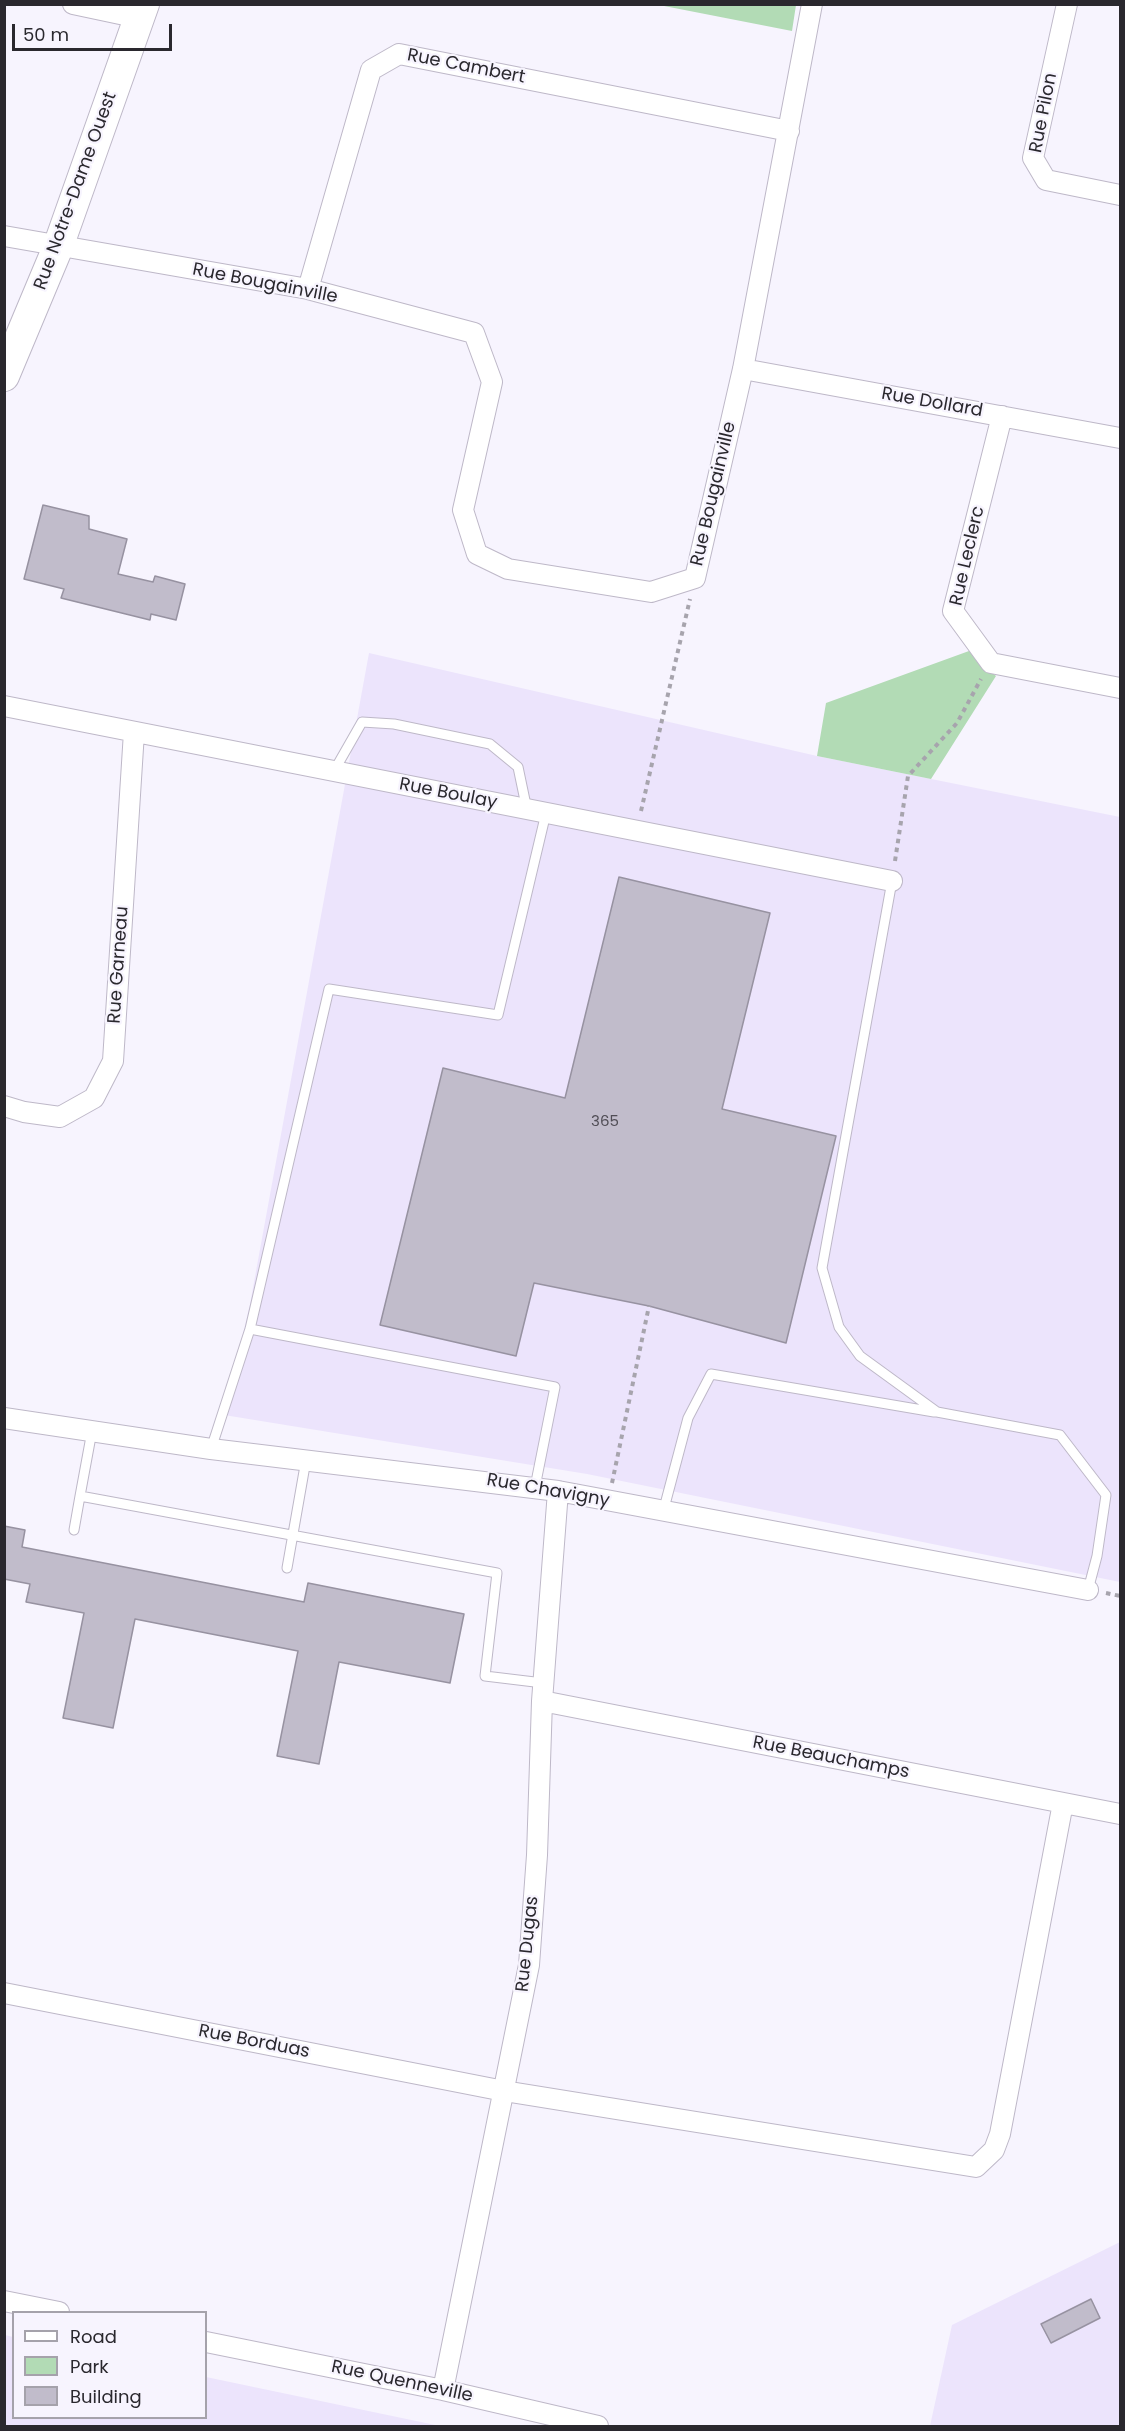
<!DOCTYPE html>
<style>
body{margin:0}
#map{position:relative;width:1125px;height:2431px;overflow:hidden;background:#f7f4fe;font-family:Poppins,sans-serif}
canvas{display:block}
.frame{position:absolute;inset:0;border:6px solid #2a282e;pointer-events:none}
.legend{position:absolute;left:12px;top:2311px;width:195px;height:108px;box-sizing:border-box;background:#f7f4fe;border:2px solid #a5a2ab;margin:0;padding:8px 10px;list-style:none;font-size:18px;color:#2a282e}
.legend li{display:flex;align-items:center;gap:12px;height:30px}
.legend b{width:30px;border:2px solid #a5a2ab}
.scale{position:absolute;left:12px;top:24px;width:160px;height:27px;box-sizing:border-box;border:3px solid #2a282e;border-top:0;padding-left:8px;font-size:18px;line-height:21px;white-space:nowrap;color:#2a282e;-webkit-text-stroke:4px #f7f4fe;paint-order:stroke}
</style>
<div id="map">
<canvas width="1125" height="2431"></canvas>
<div class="frame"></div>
<ul class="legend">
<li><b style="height:8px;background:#fff"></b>Road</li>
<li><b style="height:16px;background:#b2dbb5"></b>Park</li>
<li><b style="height:16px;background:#c1bccb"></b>Building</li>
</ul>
<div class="scale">50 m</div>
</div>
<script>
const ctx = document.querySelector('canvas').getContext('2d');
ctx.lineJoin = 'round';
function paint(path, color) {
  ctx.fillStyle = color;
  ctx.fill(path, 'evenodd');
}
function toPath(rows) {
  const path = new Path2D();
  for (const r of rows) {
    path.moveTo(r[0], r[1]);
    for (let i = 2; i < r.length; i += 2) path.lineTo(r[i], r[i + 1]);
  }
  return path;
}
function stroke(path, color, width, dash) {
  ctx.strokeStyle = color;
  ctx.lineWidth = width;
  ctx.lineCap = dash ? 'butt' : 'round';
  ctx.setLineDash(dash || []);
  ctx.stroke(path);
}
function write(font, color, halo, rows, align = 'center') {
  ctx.font = font + ' Poppins,sans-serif';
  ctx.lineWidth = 4.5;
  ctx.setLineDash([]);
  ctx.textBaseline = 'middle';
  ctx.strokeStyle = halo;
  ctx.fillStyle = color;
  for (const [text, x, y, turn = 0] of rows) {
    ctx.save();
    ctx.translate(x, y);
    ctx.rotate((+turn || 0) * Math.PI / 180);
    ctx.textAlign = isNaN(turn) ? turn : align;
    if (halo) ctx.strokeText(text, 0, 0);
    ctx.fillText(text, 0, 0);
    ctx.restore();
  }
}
const built = toPath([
 [369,653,817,756,1120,817,1120,1582,587,1474,224,1415,250,1304],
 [1120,2242,1120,2426,930,2426,952,2325],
 [5,2335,13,2337,14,2418,206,2418,206,2377,440,2426,5,2426]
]);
const green = toPath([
 [659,5,796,5,792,31],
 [969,651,996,676,931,779,817,756,826,703]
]);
const building = toPath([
 [43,505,89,516,89,529,127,539,118,574,153,582,155,576,185,584,176,620,151,614,150,620,61,598,64,589,24,579,43,505],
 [619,877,770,913,722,1109,836,1136,786,1343,649,1306,534,1283,516,1356,380,1325,443,1068,565,1098,619,877],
 [4,1526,25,1530,22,1547,304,1602,308,1583,464,1614,450,1683,339,1662,319,1764,277,1756,298,1651,135,1619,113,1728,63,1718,84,1613,26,1602,30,1584,4,1579,4,1526],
 [1091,2299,1100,2318,1051,2343,1041,2324,1091,2299]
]);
const path = toPath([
 [641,811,690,599],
 [895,861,908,776,957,723,981,679],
 [612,1483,649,1306],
 [1106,1593,1120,1596]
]);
const service = toPath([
 [334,771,362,722,394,724,490,744,518,767,527,810],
 [892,881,822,1268,839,1327,860,1356,937,1412,1060,1435,1106,1495,1097,1556,1088,1590],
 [250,1329,555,1387,535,1487],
 [92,1431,80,1496,497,1573,485,1676,543,1683],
 [211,1449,250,1329,329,989,498,1015,546,813],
 [663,1512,688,1418,711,1374,934,1412],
 [74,1530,80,1496],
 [287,1568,306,1460]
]);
const minor = toPath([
 [73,4,139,18],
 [1067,4,1033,158,1046,180,1120,195],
 [4,236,308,289,474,333,492,382,463,510,477,554,508,569,651,592,695,578,743,369,812,4],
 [308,289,371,70,399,54,789,131],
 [743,369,1120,438],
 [1002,416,953,611,991,663,1120,688],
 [4,706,892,881],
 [4,1106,24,1112,60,1117,94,1098,113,1061,134,732],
 [4,1418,211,1449,558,1491,1088,1590],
 [542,1701,1120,1814],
 [4,1993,504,2091,976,2167,994,2150,1000,2134,1063,1803],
 [4,2301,59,2312],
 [206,2342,443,2390,598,2426],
 [443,2390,529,1965,537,1855,542,1701,558,1491]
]);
const primary = toPath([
 [4,376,58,247,144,4]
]);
const numberNames = [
 ["365",605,1122]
];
const streetNames = [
 ["Rue Cambert",466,67,11],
 ["Rue Pilon",1044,113,-79],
 ["Rue Notre-Dame Ouest",76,191,-70],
 ["Rue Bougainville",265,284,11],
 ["Rue Dollard",932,403,10],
 ["Rue Bougainville",714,494,-77],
 ["Rue Leclerc",968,556,-77],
 ["Rue Boulay",448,794,11],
 ["Rue Garneau",119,965,-86],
 ["Rue Chavigny",548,1491,10],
 ["Rue Beauchamps",831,1758,11],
 ["Rue Dugas",528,1944,-84],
 ["Rue Borduas",254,2042,11],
 ["Rue Quenneville",402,2382,12]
];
paint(built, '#ece4fc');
paint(green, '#b2dbb5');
paint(building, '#c1bccb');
stroke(building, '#9792a1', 1.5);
stroke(service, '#beb8c8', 11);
stroke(minor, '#beb8c8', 22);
stroke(primary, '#beb8c8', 32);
stroke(path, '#a7a4ad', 4, [4.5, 4.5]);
stroke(service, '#fff', 9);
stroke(minor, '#fff', 20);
stroke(primary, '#fff', 30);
write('15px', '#504d55', null, numberNames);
write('18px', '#2a282e', '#f7f4fe', streetNames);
</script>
